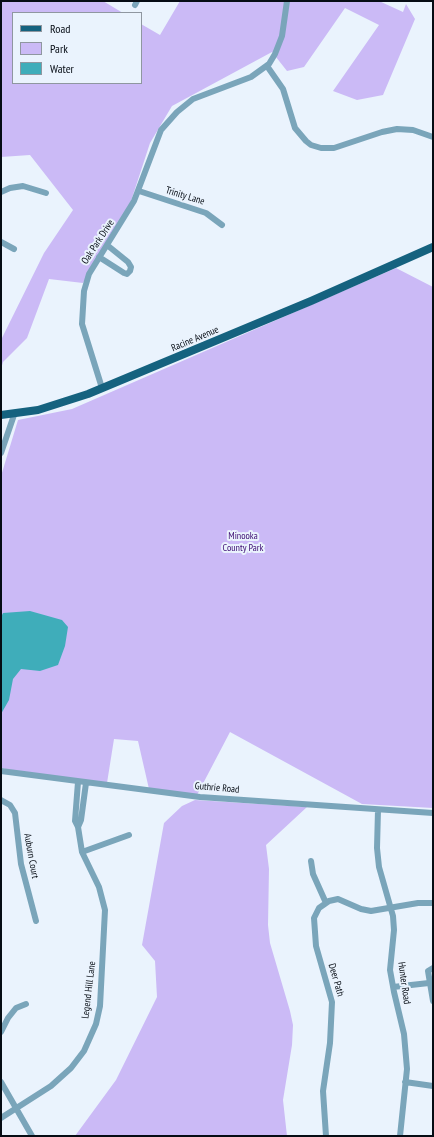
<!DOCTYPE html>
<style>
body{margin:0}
#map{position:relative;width:434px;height:1137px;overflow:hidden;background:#eaf3fd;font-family:"PT Sans Narrow",sans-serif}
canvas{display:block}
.frame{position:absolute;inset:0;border:2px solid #060c14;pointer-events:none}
.legend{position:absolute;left:12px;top:12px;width:130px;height:72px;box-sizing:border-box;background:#eaf3fd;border:1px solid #8f97a0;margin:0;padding:5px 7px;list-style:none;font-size:12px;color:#060c14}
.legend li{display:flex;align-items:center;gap:8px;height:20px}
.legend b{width:20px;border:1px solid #8f97a0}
</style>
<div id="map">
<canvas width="434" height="1137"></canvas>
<div class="frame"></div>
<ul class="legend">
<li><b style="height:5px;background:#15627f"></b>Road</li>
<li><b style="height:11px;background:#cbbaf6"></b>Park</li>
<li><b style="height:11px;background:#3fadba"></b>Water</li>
</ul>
</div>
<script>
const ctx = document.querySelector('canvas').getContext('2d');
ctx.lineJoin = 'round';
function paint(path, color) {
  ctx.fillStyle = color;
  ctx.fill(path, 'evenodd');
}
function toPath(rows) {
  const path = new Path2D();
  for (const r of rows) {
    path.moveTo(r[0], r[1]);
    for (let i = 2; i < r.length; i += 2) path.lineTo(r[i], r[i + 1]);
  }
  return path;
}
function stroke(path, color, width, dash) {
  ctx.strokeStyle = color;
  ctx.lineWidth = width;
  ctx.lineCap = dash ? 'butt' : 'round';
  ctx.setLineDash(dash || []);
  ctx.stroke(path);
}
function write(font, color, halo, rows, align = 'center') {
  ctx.font = font + ' "PT Sans Narrow",sans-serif';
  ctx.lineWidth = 4;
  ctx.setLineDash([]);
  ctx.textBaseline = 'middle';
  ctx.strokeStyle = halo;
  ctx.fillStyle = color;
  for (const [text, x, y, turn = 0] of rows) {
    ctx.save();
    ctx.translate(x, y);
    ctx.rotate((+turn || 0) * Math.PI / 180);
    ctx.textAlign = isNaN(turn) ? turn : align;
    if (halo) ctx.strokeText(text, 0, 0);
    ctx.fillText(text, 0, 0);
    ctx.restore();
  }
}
const green = toPath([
 [1,1,103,1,123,13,13,13,13,83,141,83,141,24,160,35,180,1,379,1,403,12,406,4,415,19,383,95,357,100,333,91,379,25,345,8,304,67,287,71,272,52,172,106,150,143,131,201,83,283,49,279,27,338,3,362,1,369,1,340,44,253,73,210,30,155,1,157],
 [396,268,433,287,433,808,362,804,230,732,197,795,149,789,138,741,114,739,107,783,30,774,1,768,1,476,18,420,72,409],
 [195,800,307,807,266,845,269,869,268,925,270,943,290,1011,293,1025,292,1045,283,1100,287,1136,75,1136,116,1080,157,997,155,961,142,945,164,823,182,806]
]);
const water = toPath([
 [30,611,62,620,68,627,65,646,58,665,40,671,21,669,13,679,9,700,1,714,1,617,3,613]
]);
const minor = toPath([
 [135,5,137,1],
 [267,66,283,89,295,128,306,141,311,145,321,148,334,148,382,132,397,129,413,130,433,137],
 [139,191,206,213,222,225],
 [1,192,10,188,23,186,46,193],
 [1,242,14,249],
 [99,257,124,273,127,274,130,271,131,267,128,262,107,245],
 [102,388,82,324,84,291,89,274,134,201,161,130,177,112,193,99,251,77,269,64,275,54,282,36,287,1],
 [1,453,14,415],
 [1,771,200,797,433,813],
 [1,800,10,805,15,813,21,864,36,921],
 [378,810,377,848,379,867,393,916,394,930,390,970,394,992,404,1034,407,1069,400,1136],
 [78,827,81,820,86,783],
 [82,852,129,835],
 [311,861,313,874,326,903],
 [433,968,428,971,433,1001],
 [393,987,429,983],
 [1,1032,8,1018,16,1008,26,1004],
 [1,1082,32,1136],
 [405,1082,433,1086],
 [1,1118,51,1086,71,1068,84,1051,96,1024,100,1006,105,910,99,887,82,852,78,827,75,821,78,782],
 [326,1136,323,1091,330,1043,332,1002,316,946,314,918,319,908,329,901,338,899,361,909,371,911,418,903,433,903]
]);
const major = toPath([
 [1,415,38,410,88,394,311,301,433,247]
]);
const streetNames = [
 ["Trinity Lane",185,196,17],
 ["Oak Park Drive",98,242,-57],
 ["Racine Avenue",195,339,-23],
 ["Guthrie Road",217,788,5],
 ["Auburn Court",31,856,80],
 ["Deer Path",336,980,74],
 ["Hunter Road",404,983,82],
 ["Legend Hill Lane",89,990,-83]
];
const parkNames = [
 ["Minooka",243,536],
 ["County Park",243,548]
];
paint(green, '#cbbaf6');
paint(water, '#3fadba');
stroke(minor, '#7aa5ba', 6);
stroke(major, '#15627f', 8);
write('10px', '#060c14', '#eaf3fd', streetNames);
write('10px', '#3b0a71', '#eaf3fd', parkNames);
</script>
